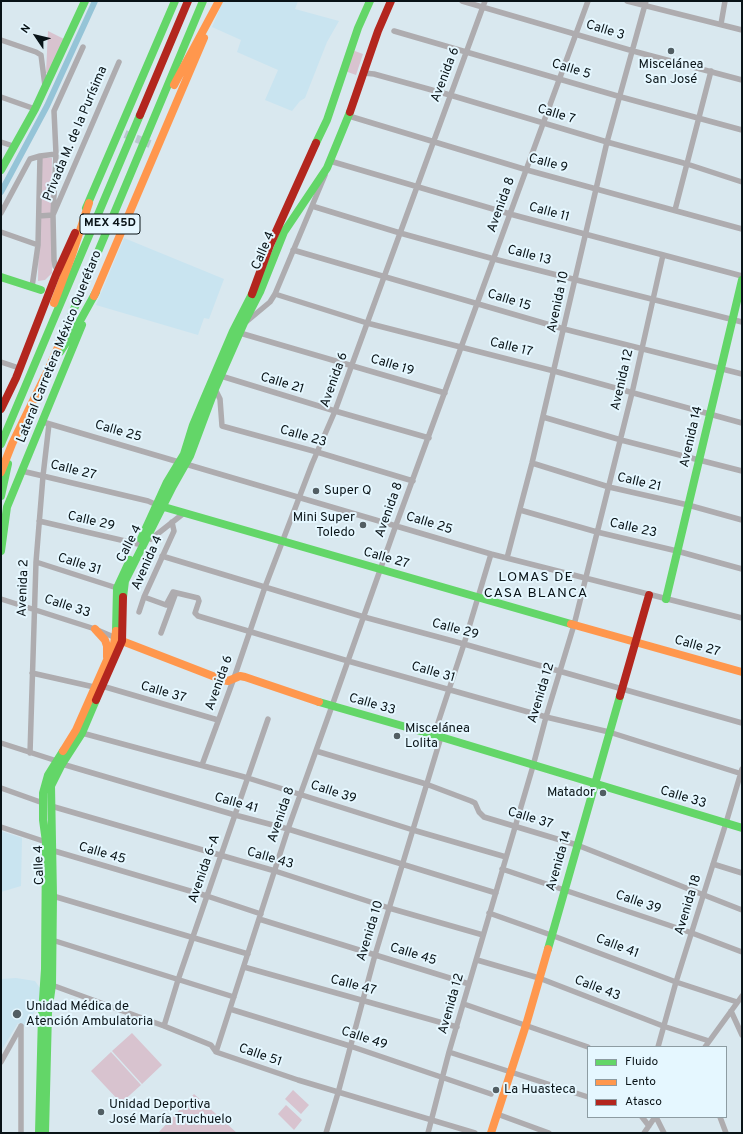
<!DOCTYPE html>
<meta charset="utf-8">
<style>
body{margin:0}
#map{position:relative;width:743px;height:1134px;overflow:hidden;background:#d9e8ef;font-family:Overpass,sans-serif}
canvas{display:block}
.frame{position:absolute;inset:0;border:2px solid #091317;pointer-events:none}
.legend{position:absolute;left:587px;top:1046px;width:140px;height:72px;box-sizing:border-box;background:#e5f7ff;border:1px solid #8d9ca2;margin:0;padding:5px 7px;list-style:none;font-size:12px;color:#091317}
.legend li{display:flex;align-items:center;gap:8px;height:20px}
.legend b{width:20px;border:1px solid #8d9ca2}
.north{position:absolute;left:16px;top:16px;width:40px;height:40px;-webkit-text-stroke:3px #e5f7ff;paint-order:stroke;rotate:305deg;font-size:11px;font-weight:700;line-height:16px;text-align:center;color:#091317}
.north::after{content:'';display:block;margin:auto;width:14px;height:18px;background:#091317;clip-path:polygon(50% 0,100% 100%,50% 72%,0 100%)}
</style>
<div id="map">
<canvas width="743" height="1134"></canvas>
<div class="frame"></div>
<ul class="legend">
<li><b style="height:5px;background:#63d668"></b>Fluido</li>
<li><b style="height:5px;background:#ff974d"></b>Lento</li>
<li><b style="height:5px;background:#b3261e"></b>Atasco</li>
</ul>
<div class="north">N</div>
</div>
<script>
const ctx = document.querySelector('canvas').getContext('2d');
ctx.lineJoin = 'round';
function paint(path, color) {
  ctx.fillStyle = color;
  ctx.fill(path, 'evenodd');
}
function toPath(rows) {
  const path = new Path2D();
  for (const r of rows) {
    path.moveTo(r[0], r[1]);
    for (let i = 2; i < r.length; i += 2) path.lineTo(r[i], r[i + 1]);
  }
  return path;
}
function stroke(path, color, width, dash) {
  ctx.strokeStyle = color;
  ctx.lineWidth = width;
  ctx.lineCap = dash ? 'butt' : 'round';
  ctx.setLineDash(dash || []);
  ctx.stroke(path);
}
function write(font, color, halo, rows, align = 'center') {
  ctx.font = font + ' Overpass,sans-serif';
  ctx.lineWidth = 4;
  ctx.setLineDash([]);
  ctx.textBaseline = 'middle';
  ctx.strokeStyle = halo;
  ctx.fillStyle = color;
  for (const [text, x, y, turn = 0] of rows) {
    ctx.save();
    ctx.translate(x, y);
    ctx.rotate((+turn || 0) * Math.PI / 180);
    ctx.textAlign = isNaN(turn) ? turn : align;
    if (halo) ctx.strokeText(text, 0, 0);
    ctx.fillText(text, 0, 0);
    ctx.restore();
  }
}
const built = toPath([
 [223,1,298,1,295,9,339,21,327,42,305,98,300,101,292,111,265,100,278,70,237,52,241,40,212,27],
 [124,238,224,279,209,319,204,318,198,335,96,305],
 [1,831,22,838,21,886,1,892],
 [16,978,35,981,40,988,38,1006,26,1027,18,1023,1,1051,1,979]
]);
const green = toPath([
 [48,31,64,39,49,74,46,73],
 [352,50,363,54,356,75,345,71],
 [41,158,52,158,51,213,41,213],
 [39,216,53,216,52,273,45,280,38,281],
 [132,1033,162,1065,142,1084,112,1051],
 [111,1052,141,1085,121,1103,91,1071],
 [293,1090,309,1105,301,1114,285,1099],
 [194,1094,237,1133,158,1133],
 [286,1105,302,1120,294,1130,278,1114]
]);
const canal = toPath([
 [1,192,47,106,95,1]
]);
const secondaryTunnel = toPath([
 [125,134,150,144]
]);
const street = toPath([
 [462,1,633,51,742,80],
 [627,1,742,30],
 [721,24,725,1],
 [394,31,621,97,742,130],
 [1,40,36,52,41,55,45,86],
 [364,73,374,74,450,95,607,142,687,164,742,182],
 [1,97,35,109],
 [349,116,527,170,742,229],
 [1,142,13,146],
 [330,161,510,214,742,276],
 [312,206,400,233,494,259,742,322],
 [675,210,711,71],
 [1,213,30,159,40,156,56,154],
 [39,216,53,215,119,62],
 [1,232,38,245],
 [293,250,564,329,742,374],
 [58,270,55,266,54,260,53,215,56,154,54,111,83,47],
 [32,287,38,245,40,156],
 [275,294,367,323,554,371,742,423],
 [246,322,270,302,275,294,325,175],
 [240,333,445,393],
 [1,362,19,368],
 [221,376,335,411,429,438],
 [215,389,220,399,222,426,317,452,413,481],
 [543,417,621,440,742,471],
 [43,422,491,554,742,618],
 [532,463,609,487,688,505,742,520],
 [22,471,148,501,157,505],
 [520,510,597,532,677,551,742,569],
 [39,521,138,544],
 [151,539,184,513],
 [162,556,364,617,464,644,742,723],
 [507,558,532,463,607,142,646,1],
 [36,562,117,588],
 [144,597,166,605,173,592,198,598,199,601,195,613,198,616,348,661,546,717,609,732,742,774],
 [1,599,95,629,116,638],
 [139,612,144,597,174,531,172,522],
 [161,633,175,595],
 [32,673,94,687],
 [102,686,218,720],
 [82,733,248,778,413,830,506,857],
 [434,735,464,644,491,554],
 [1,743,57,761],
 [316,751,426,784,471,801,475,803,479,812,484,817,577,845,742,910],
 [30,753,36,562,43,476,49,424],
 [62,764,235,815,288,829,496,893],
 [202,765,234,678,265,587,312,464,335,411,485,1],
 [1,788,43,803],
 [51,806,275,871,389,908,483,935],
 [1,827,46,842],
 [51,850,207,896,261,914],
 [713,864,742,873],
 [502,869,692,933,742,952],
 [53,896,248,954],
 [489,913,551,935,676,982,737,1002],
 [259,919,469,984],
 [52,940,234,997],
 [477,960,539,978,663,1026,709,1041],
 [244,967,457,1027],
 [49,984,164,1026,211,1045,216,1052,298,1080,475,1133],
 [464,1004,588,1047],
 [230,1009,350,1046,491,1094],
 [731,1011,742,1035],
 [164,1026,178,980,207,896,268,719],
 [658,1047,676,982,726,823,742,769],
 [705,1047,742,996],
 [216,1052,288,829,332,706,396,525,588,1],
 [449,1052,588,1097],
 [1,1062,21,1026],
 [497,1114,549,1133],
 [642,1117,649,1126],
 [656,1117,664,1133],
 [720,1117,726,1133],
 [21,1133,21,1026],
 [326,1133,338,1093,375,955,441,737],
 [428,1133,449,1052,533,766,546,717,574,625,632,393,663,255],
 [644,1133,655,1117]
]);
const fast = toPath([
 [316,143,327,120,358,28,370,1],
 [1,170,35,109,85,1],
 [86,208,175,1],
 [1,277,41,290],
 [64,333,203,1],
 [60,352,76,328,96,292],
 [1,444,140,115],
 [1,496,8,464],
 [157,505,571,624],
 [141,539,167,482,184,454,193,425,201,406,233,331,252,294],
 [1,551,7,507,82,325],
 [123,597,125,581,173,486,190,456,215,389,244,323,260,292,284,232,327,168,350,112],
 [666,599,742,280],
 [116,631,117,588,130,560],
 [319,702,441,737,742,828],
 [548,949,620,696],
 [39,1133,42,1014,45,969,46,842,43,820,43,793,48,775,63,751],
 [45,1133,48,1013,52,985,53,896,51,786,62,764,82,733,96,700]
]);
const slow = toPath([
 [174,85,219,1],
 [94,296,204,38],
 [54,303,72,255,89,203],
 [1,472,12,444,49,368,64,333],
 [571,624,742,672],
 [95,629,105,640,107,646,107,657],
 [122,641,223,680,228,681,240,676,245,677,319,702],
 [63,751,76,730,114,644,116,631],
 [491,1133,526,1025,548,949]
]);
const jam = toPath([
 [350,112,378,31,391,1],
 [140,115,188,1],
 [252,294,270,245,316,143],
 [1,409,16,378,56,275,75,233],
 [620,696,649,595],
 [96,700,122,641,123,597]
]);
const markers = [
 [671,51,4,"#525e63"],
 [316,491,4,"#525e63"],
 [363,525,4,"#525e63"],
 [397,736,4,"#525e63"],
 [603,793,4,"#525e63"],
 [17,1014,5,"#525e63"],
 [496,1090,4,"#525e63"],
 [101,1112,4,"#525e63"]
];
const shields = [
 [110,224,60]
];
const shieldNames = [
 ["MEX 45D",110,224]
];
const streetNames = [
 ["Calle 3",605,31,17],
 ["Calle 5",571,70,17],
 ["Avenida 6",446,75,-69],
 ["Calle 7",556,115,17],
 ["Privada M. de la Purísima",76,134,-67],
 ["Calle 9",548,164,15],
 ["Avenida 8",502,205,-70],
 ["Calle 11",549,213,15],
 ["Calle 4",264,251,-67],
 ["Calle 13",529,256,15],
 ["Calle 15",509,301,17],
 ["Avenida 10",559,302,-78],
 ["Lateral Carretera México Querétaro",60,347,-68],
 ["Calle 17",511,348,14],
 ["Calle 19",392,366,17],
 ["Avenida 6",335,380,-70],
 ["Avenida 12",623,380,-77],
 ["Calle 21",282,384,17],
 ["Calle 25",118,432,16],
 ["Calle 23",303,437,16],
 ["Avenida 14",692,437,-77],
 ["Calle 27",73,471,14],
 ["Calle 21",639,483,13],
 ["Avenida 8",390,510,-70],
 ["Calle 29",91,522,13],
 ["Calle 25",429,524,17],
 ["Calle 23",633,529,13],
 ["Calle 4",130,544,-63],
 ["Calle 27",386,559,16],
 ["Avenida 4",148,563,-66],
 ["Calle 31",79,565,18],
 ["Avenida 2",24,588,-88],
 ["Calle 33",67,607,18],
 ["Calle 29",455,630,15],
 ["Calle 27",697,647,16],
 ["Calle 31",433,673,16],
 ["Avenida 6",220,683,-70],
 ["Calle 37",163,693,16],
 ["Avenida 12",542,693,-73],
 ["Calle 33",372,705,16],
 ["Calle 39",333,793,18],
 ["Calle 33",683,798,17],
 ["Calle 41",236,804,16],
 ["Avenida 8",282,815,-71],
 ["Calle 37",530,819,17],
 ["Calle 45",102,854,16],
 ["Calle 43",270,859,16],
 ["Avenida 14",560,861,-74],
 ["Calle 4",40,865,-92],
 ["Avenida 6-A",205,869,-71],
 ["Calle 39",638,903,19],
 ["Avenida 18",689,905,-73],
 ["Avenida 10",371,931,-73],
 ["Calle 41",617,947,21],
 ["Calle 45",413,955,17],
 ["Calle 47",353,986,15],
 ["Calle 43",597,989,21],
 ["Avenida 12",452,1004,-74],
 ["Calle 49",364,1039,18],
 ["Calle 51",260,1056,19]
];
const poiNames = [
 ["Miscelánea",671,65,"center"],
 ["San José",671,80,"center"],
 ["Super Q",324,491],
 ["Mini Super",355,518,"right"],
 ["Toledo",355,533,"right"],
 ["Miscelánea",405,729],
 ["Lolita",405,744],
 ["Matador",595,793,"right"],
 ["Unidad Médica de",26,1007],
 ["Atención Ambulatoria",26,1022],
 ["La Huasteca",504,1090],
 ["Unidad Deportiva",109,1105],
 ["José María Truchuelo",109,1120]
];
const neighbourhoodNames = [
 ["LOMAS DE",536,578],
 ["CASA BLANCA",536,594]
];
paint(built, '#c9e4f0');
paint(green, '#d8c3cf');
stroke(canal, '#95c4d7', 6);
stroke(secondaryTunnel, '#bac8cf', 8, [8, 4]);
stroke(street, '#aeacaf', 5.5);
stroke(fast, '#63d668', 8);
stroke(slow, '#ff974d', 8);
stroke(jam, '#b3261e', 8);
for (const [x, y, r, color] of markers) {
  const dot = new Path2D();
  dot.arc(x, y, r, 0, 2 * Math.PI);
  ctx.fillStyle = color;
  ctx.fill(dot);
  stroke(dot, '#e5f7ff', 1.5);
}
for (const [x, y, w] of shields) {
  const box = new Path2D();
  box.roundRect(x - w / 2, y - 10, w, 20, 3);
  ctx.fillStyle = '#e5f7ff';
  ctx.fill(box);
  stroke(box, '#091317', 1);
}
write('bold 12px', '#091317', null, shieldNames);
write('13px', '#091317', '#e5f7ff', streetNames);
write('13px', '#091317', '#e5f7ff', poiNames, 'left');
ctx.letterSpacing = '1px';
write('14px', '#091317', '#e5f7ff', neighbourhoodNames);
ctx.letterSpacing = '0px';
</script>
